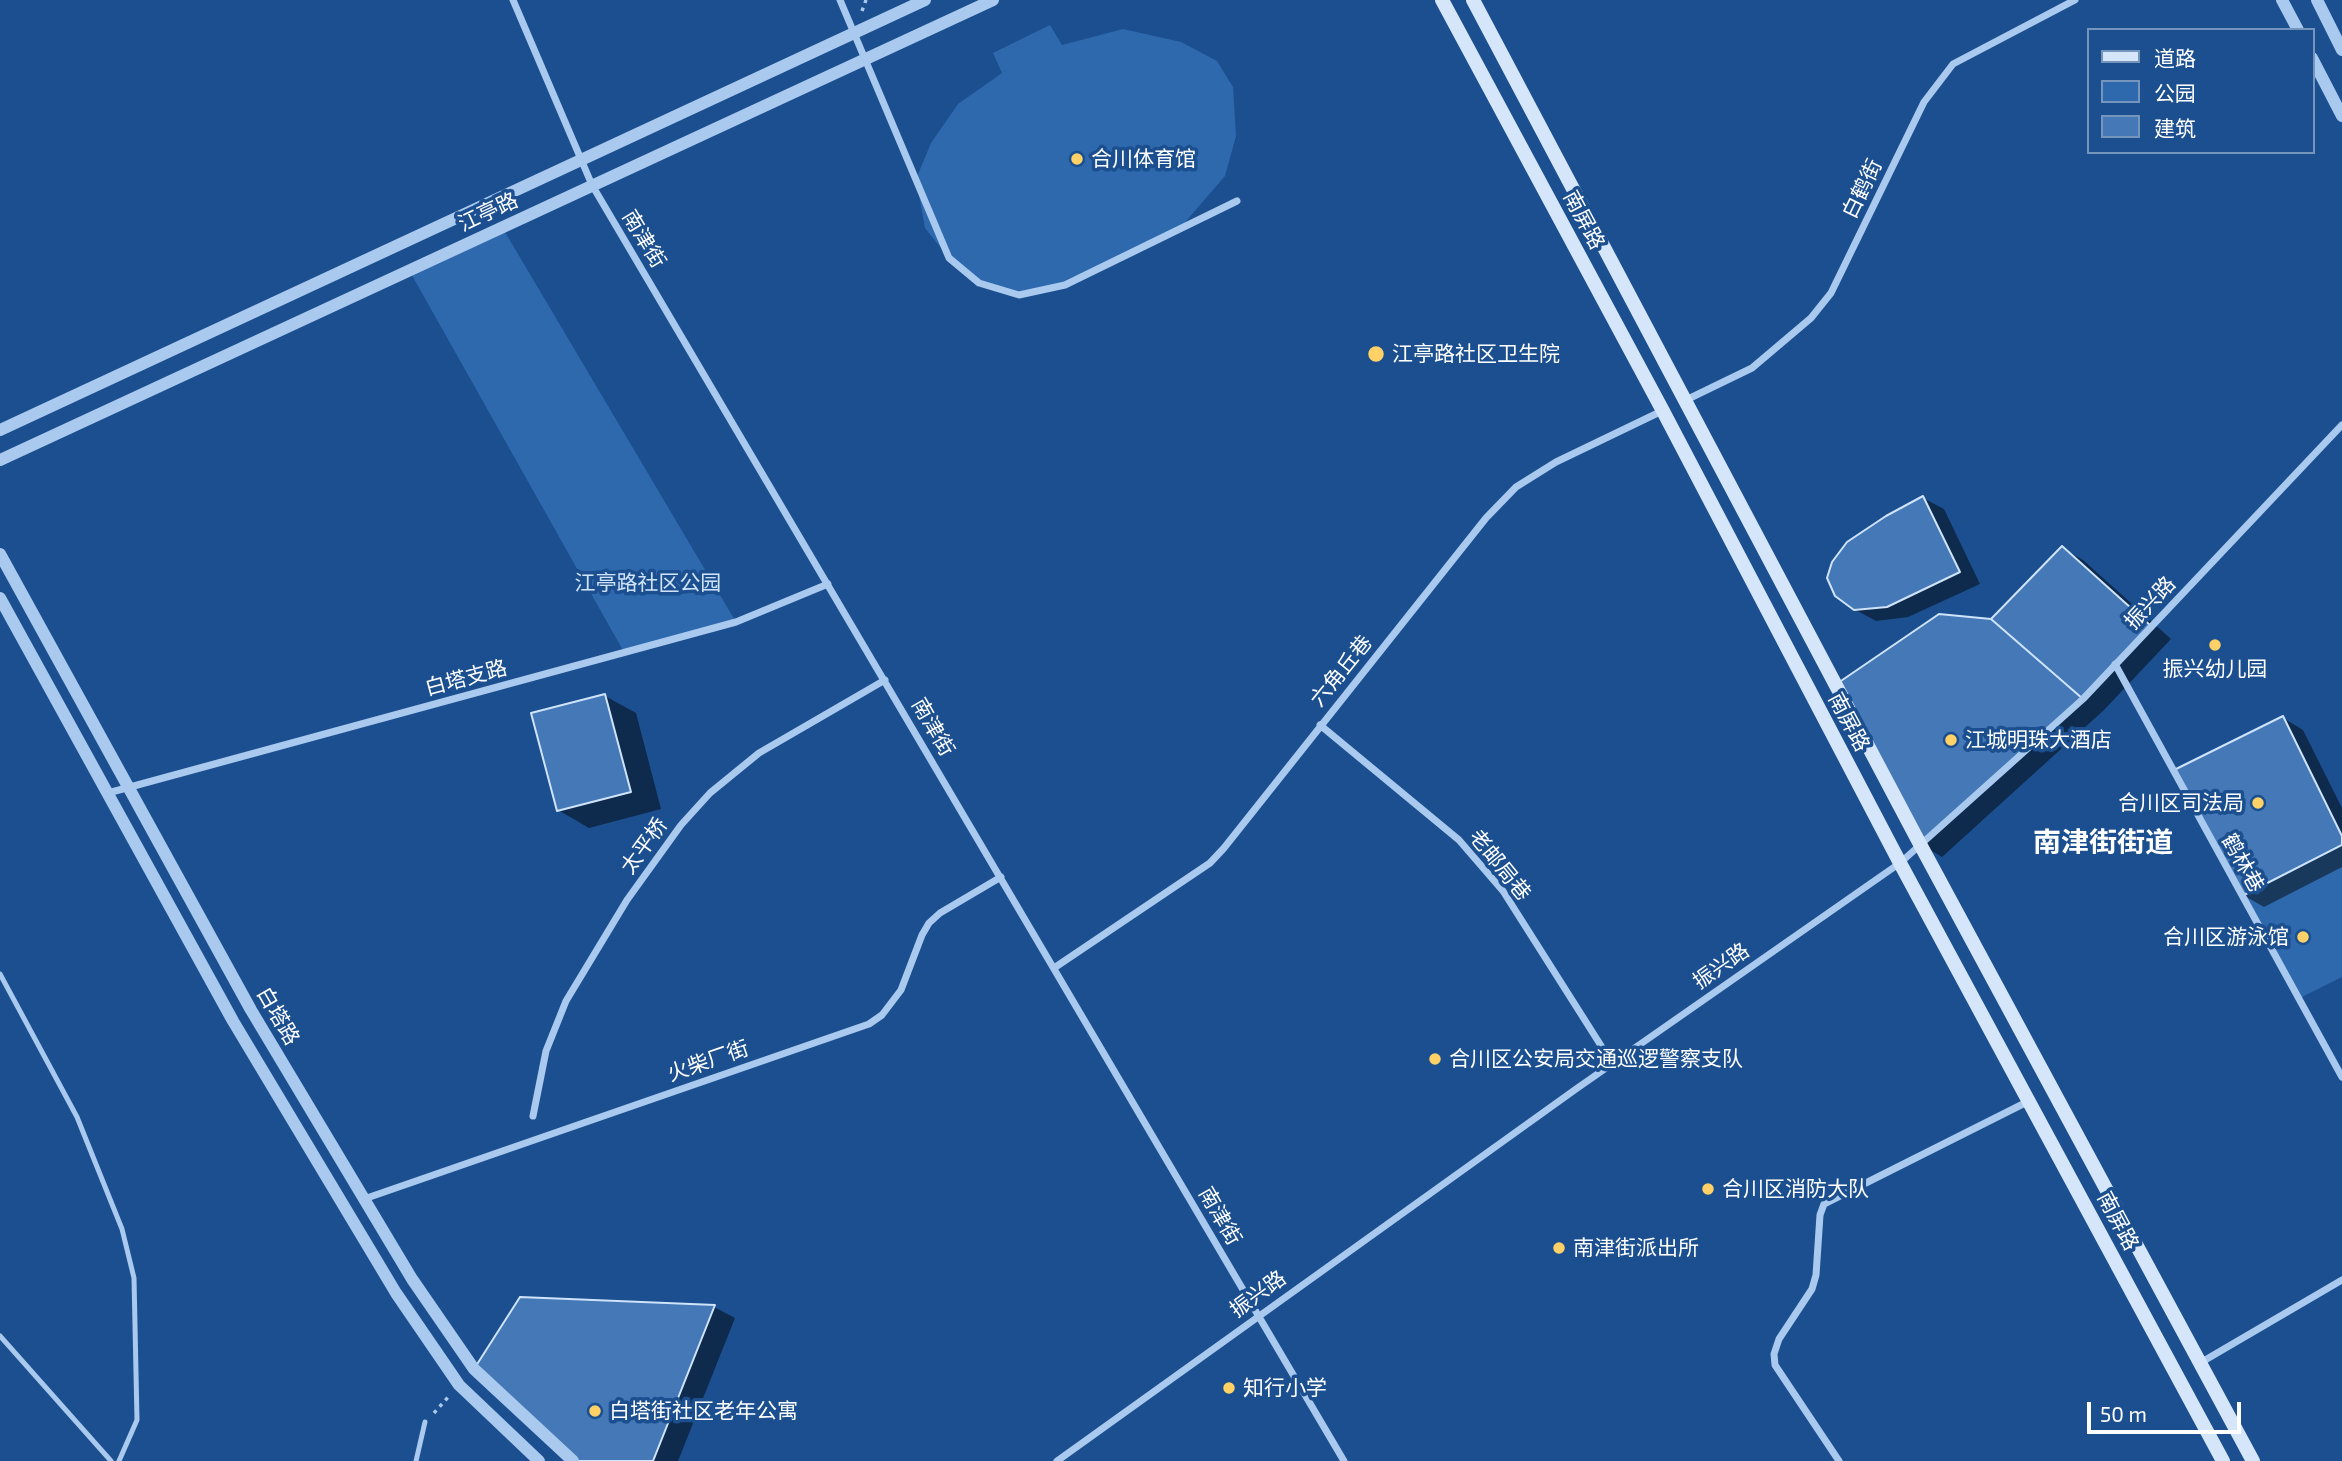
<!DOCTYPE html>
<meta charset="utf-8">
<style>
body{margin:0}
#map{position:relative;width:2342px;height:1461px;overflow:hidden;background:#1b4f8f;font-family:"Exo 2","Noto Sans SC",sans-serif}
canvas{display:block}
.legend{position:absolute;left:2087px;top:28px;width:228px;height:126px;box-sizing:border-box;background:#1b4f8f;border:2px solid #7695bc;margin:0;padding:9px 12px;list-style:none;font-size:21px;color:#fff}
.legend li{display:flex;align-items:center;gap:14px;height:35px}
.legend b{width:35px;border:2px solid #7695bc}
.scale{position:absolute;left:2087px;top:1402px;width:154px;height:32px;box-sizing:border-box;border:4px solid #fff;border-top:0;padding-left:9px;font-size:21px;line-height:24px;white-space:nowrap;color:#fff;-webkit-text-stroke:5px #1b4f8f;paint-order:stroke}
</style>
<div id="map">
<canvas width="2342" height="1461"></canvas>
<ul class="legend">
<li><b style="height:9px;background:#d6e6fa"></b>道路</li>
<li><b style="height:19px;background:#2e69ad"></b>公园</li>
<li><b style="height:19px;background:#4478b7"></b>建筑</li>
</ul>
<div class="scale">50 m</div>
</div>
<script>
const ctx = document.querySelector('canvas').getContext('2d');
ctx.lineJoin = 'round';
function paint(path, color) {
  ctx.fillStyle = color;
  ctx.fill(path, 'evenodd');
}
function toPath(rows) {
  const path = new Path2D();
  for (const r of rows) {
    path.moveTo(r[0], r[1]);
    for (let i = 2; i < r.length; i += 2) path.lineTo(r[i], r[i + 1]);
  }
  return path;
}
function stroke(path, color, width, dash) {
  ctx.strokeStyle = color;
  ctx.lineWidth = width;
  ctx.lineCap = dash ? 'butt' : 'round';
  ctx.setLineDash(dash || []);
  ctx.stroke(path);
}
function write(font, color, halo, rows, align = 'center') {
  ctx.font = font + ' "Exo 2","Noto Sans SC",sans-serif';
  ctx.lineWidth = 7;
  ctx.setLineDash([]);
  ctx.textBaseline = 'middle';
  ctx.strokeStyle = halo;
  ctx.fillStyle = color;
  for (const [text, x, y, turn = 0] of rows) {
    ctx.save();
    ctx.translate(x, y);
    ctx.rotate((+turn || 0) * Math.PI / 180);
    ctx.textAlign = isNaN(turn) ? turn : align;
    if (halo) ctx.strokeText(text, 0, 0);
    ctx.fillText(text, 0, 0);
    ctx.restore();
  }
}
const green = toPath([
 [1050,25,1062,45,1123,29,1181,42,1217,61,1233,87,1236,136,1225,176,1181,227,1083,277,1019,295,979,283,949,258,925,228,916,179,931,143,958,104,1002,73,993,53],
 [502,227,736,622,625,654,409,270],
 [2342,845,2342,977,2298,999,2242,896]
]);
const shadow = toPath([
 [1923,498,1944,509,1980,584,1908,617,1876,621,1854,609],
 [2062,548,2083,560,2171,639,2104,710,1942,857,1922,845],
 [605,696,636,713,661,809,589,828,558,810],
 [2283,718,2303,730,2342,808,2342,867,2264,907,2243,895],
 [521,1299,714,1307,735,1318,678,1461,576,1461]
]);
const building = toPath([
 [1923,496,1960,572,1887,607,1854,610,1835,596,1827,578,1832,562,1847,542,1886,516,1923,496],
 [2062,546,2151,626,2083,699,1991,619,2062,546],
 [1939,614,1991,619,2083,699,1921,846,1835,685,1939,614],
 [605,694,631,792,557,811,531,713,605,694],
 [2283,716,2342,836,2342,845,2242,896,2172,771,2283,716],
 [520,1297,715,1305,653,1461,573,1461,474,1369,520,1297]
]);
const path = toPath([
 [862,11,866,0],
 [434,1413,450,1395]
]);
const service = toPath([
 [0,974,77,1117,122,1229,134,1278,137,1420,119,1461],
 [0,1336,111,1461],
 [416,1461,425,1422]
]);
const minor = toPath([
 [513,0,592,185,1344,1461],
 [840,0,949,258,979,283,1019,295,1065,285,1237,201],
 [1686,400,1752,368,1811,318,1831,293,1924,102,1953,64,2075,0],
 [2115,664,2342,1077],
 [1320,725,1459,840,1503,891,1612,1063],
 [108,793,736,622,828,584],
 [1054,968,1210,863,1224,848,1486,518,1516,487,1556,462,1662,411],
 [533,1116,546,1051,566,1001,627,900,681,825,710,793,759,753,885,680],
 [364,1199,869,1024,882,1015,901,990,922,935,929,923,940,913,1001,877],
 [2200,1363,2342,1280],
 [1057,1461,1576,1089,1900,863,2083,699,2342,425],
 [1839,1461,1775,1365,1774,1354,1779,1339,1812,1289,1816,1275,1820,1215,1824,1204,2029,1101]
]);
const tertiary = toPath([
 [2282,0,2298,30],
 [2317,0,2342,50],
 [2312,58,2342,116],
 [0,430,925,0],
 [0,460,993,0],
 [0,554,251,1010,412,1279,474,1369,573,1461],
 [0,598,233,1021,396,1293,459,1385,539,1461]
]);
const secondary = toPath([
 [1442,0,1663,411,1900,863,2223,1461],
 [1473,0,1921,846,2253,1461]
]);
const markers = [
 [1077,159,7,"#ffd166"],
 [1376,354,9,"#ffd166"],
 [2215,645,7,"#ffd166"],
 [1951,740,7,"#ffd166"],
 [2258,803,7,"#ffd166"],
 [2303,937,7,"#ffd166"],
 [1435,1059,7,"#ffd166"],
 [1708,1189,7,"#ffd166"],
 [1559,1248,7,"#ffd166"],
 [1229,1388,7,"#ffd166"],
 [595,1411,7,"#ffd166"]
];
const poiNames = [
 ["合川体育馆",1091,159],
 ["江亭路社区卫生院",1392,354],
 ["振兴幼儿园",2215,669,"center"],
 ["江城明珠大酒店",1965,740],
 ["合川区司法局",2244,803,"right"],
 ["合川区游泳馆",2289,937,"right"],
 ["合川区公安局交通巡逻警察支队",1449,1059],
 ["合川区消防大队",1722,1189],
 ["南津街派出所",1573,1248],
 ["知行小学",1243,1388],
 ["白塔街社区老年公寓",609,1411]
];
const streetNames = [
 ["白鹤街",1862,189,-64],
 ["江亭路",488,212,-25],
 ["南屏路",1584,220,62],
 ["南津街",644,239,59],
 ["振兴路",2150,603,-47],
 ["六角丘巷",1341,671,-51],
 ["白塔支路",466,678,-15],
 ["南屏路",1849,722,62],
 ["南津街",933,727,60],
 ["太平桥",644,846,-54],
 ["鹤林巷",2243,863,61],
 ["老邮局巷",1500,865,51],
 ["振兴路",1721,966,-35],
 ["白塔路",278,1016,60],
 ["火柴厂街",708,1061,-19],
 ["南津街",1220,1216,60],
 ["南屏路",2118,1221,62],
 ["振兴路",1258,1294,-36]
];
const parkNames = [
 ["江亭路社区公园",648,583]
];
const districtNames = [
 ["南津街街道",2103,843]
];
paint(green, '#2e69ad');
paint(shadow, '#0007');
paint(building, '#4478b7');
stroke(building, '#cfe3fa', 2);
stroke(path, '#a9c9ee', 3.5, [3.5, 5]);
stroke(service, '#a9c9ee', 5);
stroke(minor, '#a9c9ee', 7);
stroke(tertiary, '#a9c9ee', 12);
stroke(secondary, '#d6e6fa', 14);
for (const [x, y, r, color] of markers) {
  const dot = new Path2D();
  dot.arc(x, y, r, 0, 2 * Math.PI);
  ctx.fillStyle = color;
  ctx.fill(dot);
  stroke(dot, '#1b4f8f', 2.5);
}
write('21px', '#fff', '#1b4f8f', poiNames, 'left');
write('21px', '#fff', '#1b4f8f', streetNames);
write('21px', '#cfe3fa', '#1b4f8f', parkNames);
write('bold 28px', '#fff', '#1b4f8f', districtNames);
</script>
